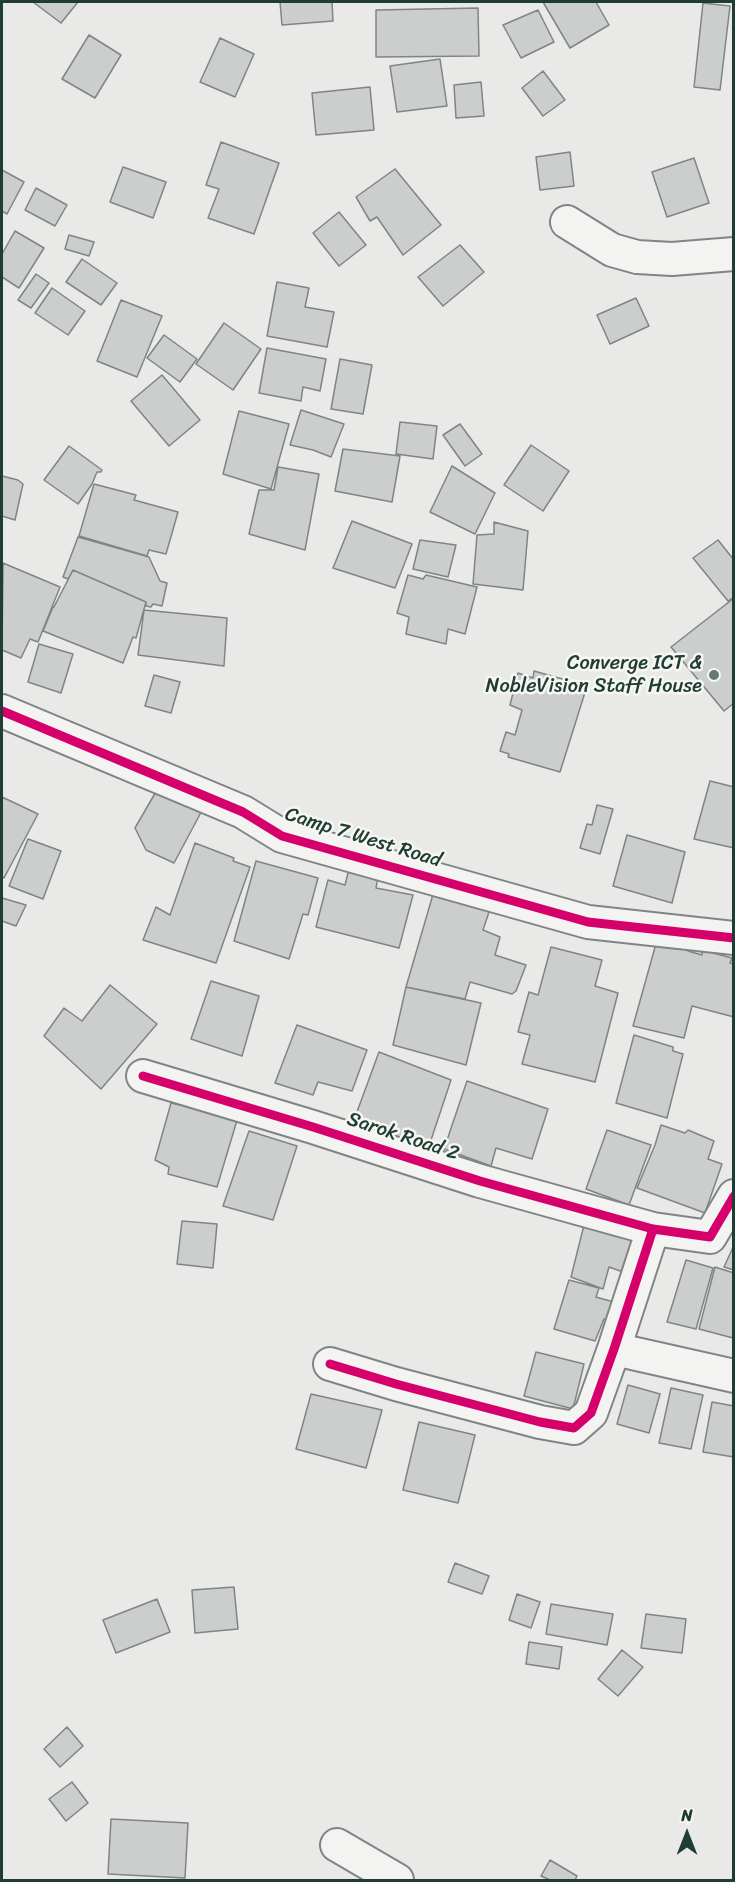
<!DOCTYPE html>
<style>
body{margin:0}
#map{position:relative;width:735px;height:1882px;overflow:hidden;background:#e9eae8;font-family:Sriracha,sans-serif}
canvas{display:block}
.frame{position:absolute;inset:0;border:3px solid #1f3d34;pointer-events:none}
.north{position:absolute;left:657px;top:1804px;width:60px;height:60px;-webkit-text-stroke:4px #f6f6f2;paint-order:stroke;rotate:0deg;font-size:16px;font-weight:700;line-height:24px;text-align:center;color:#1f3d34}
.north::after{content:'';display:block;margin:auto;width:21px;height:27px;background:#1f3d34;clip-path:polygon(50% 0,100% 100%,50% 72%,0 100%)}
</style>
<div id="map">
<canvas width="735" height="1882"></canvas>
<div class="frame"></div>
<div class="north">N</div>
</div>
<script>
const ctx = document.querySelector('canvas').getContext('2d');
ctx.lineJoin = 'round';
function paint(path, color) {
  ctx.fillStyle = color;
  ctx.fill(path, 'evenodd');
}
function toPath(rows) {
  const path = new Path2D();
  for (const r of rows) {
    path.moveTo(r[0], r[1]);
    for (let i = 2; i < r.length; i += 2) path.lineTo(r[i], r[i + 1]);
  }
  return path;
}
function stroke(path, color, width, dash) {
  ctx.strokeStyle = color;
  ctx.lineWidth = width;
  ctx.lineCap = dash ? 'butt' : 'round';
  ctx.setLineDash(dash || []);
  ctx.stroke(path);
}
function write(font, color, halo, rows, align = 'center') {
  ctx.font = font + ' Sriracha,sans-serif';
  ctx.lineWidth = 5;
  ctx.setLineDash([]);
  ctx.textBaseline = 'middle';
  ctx.strokeStyle = halo;
  ctx.fillStyle = color;
  for (const [text, x, y, turn = 0] of rows) {
    ctx.save();
    ctx.translate(x, y);
    ctx.rotate((+turn || 0) * Math.PI / 180);
    ctx.textAlign = isNaN(turn) ? turn : align;
    if (halo) ctx.strokeText(text, 0, 0);
    ctx.fillText(text, 0, 0);
    ctx.restore();
  }
}
const building = toPath([
 [33,2,78,2,61,23,33,2],
 [280,2,332,2,333,21,282,25,280,2],
 [543,2,596,2,609,25,570,48,543,2],
 [703,3,730,6,720,90,694,87,703,3],
 [478,8,479,56,376,57,376,10,478,8],
 [538,10,554,42,521,58,503,25,538,10],
 [89,35,121,55,95,98,62,79,89,35],
 [220,38,254,54,235,97,200,82,220,38],
 [440,59,447,106,397,112,390,66,440,59],
 [543,71,565,100,543,116,522,88,543,71],
 [481,82,484,116,456,118,454,85,481,82],
 [370,87,374,130,316,135,312,93,370,87],
 [221,142,279,163,254,234,208,218,219,189,206,185,221,142],
 [570,152,574,186,540,190,536,157,570,152],
 [694,158,709,203,667,217,652,172,694,158],
 [123,167,166,182,153,218,110,202,123,167],
 [395,169,441,225,403,255,377,217,370,221,356,197,395,169],
 [2,170,24,182,7,214,2,211,2,170],
 [36,188,67,205,55,226,25,210,36,188],
 [339,212,366,245,339,266,313,233,339,212],
 [15,231,44,248,19,288,2,277,2,254,15,231],
 [69,235,94,242,89,256,65,249,69,235],
 [460,245,484,272,443,306,418,277,460,245],
 [82,259,117,283,101,305,66,282,82,259],
 [36,274,49,283,31,308,18,300,36,274],
 [277,282,309,288,305,307,334,312,327,347,267,336,277,282],
 [52,288,85,311,68,335,35,313,52,288],
 [636,298,649,326,610,344,597,315,636,298],
 [121,300,162,316,137,377,97,361,121,300],
 [224,323,261,349,233,390,196,364,224,323],
 [164,335,197,359,180,382,147,358,164,335],
 [267,348,326,359,320,391,303,387,301,401,259,393,267,348],
 [340,359,372,365,363,414,331,409,340,359],
 [162,375,200,420,169,446,131,401,162,375],
 [301,410,344,424,331,457,313,450,290,445,301,410],
 [239,411,289,424,271,489,223,474,239,411],
 [400,422,437,426,433,459,396,454,400,422],
 [460,424,482,454,465,466,443,435,460,424],
 [531,445,569,471,543,511,504,485,531,445],
 [69,446,102,470,101,472,97,472,92,484,78,504,44,480,69,446],
 [343,449,400,456,392,502,335,491,343,449],
 [452,466,495,493,475,534,430,512,452,466],
 [278,467,319,474,305,550,249,534,259,490,274,490,278,467],
 [2,476,18,480,23,484,15,520,2,516,2,476],
 [94,484,136,495,134,500,178,512,166,554,149,550,147,556,79,536,94,484],
 [352,521,412,544,395,588,333,568,352,521],
 [494,522,528,531,523,590,473,584,477,535,494,534,494,522],
 [78,537,149,557,160,581,167,583,162,606,153,604,151,607,146,606,146,602,73,570,68,579,63,577,78,537],
 [420,540,456,545,448,577,413,569,420,540],
 [718,540,734,560,734,597,728,601,693,558,718,540],
 [3,563,60,587,38,642,30,639,21,658,2,650,3,563],
 [73,570,146,602,136,638,133,637,123,663,43,631,53,607,54,607,73,570],
 [408,575,423,579,426,575,477,587,465,634,448,629,446,644,406,634,409,617,397,613,408,575],
 [734,598,734,703,724,711,671,647,734,598],
 [144,610,227,618,224,666,138,655,144,610],
 [39,644,73,654,61,693,28,682,39,644],
 [534,671,587,686,560,772,508,757,509,754,500,751,506,732,515,735,522,710,510,705,518,673,533,678,534,671],
 [154,675,180,682,171,713,145,706,154,675],
 [710,781,734,787,734,848,694,839,710,781],
 [161,783,206,803,174,863,146,850,135,828,161,783],
 [2,797,38,814,4,878,2,876,2,797],
 [597,805,613,809,600,854,580,848,587,824,592,825,597,805],
 [627,835,685,852,672,903,613,886,627,835],
 [28,839,61,851,43,899,9,886,28,839],
 [195,843,234,858,233,861,250,867,216,963,143,940,156,907,170,915,195,843],
 [256,861,318,878,308,915,303,914,289,959,234,941,256,861],
 [349,869,378,876,376,888,413,895,399,948,316,927,328,880,345,885,349,869],
 [434,891,490,909,483,930,500,937,495,955,526,965,516,991,512,994,470,982,465,999,406,987,434,891],
 [2,898,26,905,16,926,2,921,2,898],
 [657,940,689,948,688,951,702,955,702,950,732,958,730,963,734,964,734,1017,692,1006,684,1038,633,1026,657,940],
 [551,947,602,960,595,986,618,993,595,1082,522,1064,530,1035,518,1032,529,992,538,995,551,947],
 [211,981,259,996,242,1056,191,1039,211,981],
 [110,985,157,1024,101,1089,44,1036,64,1008,82,1021,110,985],
 [406,987,481,1003,466,1065,393,1045,406,987],
 [297,1025,367,1050,352,1091,318,1082,313,1095,275,1083,297,1025],
 [634,1035,673,1047,673,1051,683,1054,667,1118,616,1103,634,1035],
 [379,1052,451,1080,427,1152,354,1120,379,1052],
 [467,1081,548,1109,532,1159,496,1148,491,1166,444,1149,467,1081],
 [185,1098,238,1117,217,1187,168,1174,169,1167,155,1160,171,1103,180,1105,185,1098],
 [661,1125,685,1133,688,1130,714,1141,708,1159,722,1164,705,1213,637,1188,655,1145,661,1125],
 [607,1130,651,1145,629,1205,586,1189,607,1130],
 [249,1131,297,1146,273,1220,223,1206,249,1131],
 [182,1221,217,1224,213,1268,177,1264,182,1221],
 [584,1225,632,1240,626,1273,609,1267,603,1289,571,1277,584,1225],
 [734,1245,734,1270,724,1267,734,1245],
 [686,1260,713,1268,696,1329,667,1322,686,1260],
 [715,1267,734,1273,733,1338,699,1329,715,1267],
 [569,1280,599,1288,596,1297,617,1303,612,1321,604,1319,595,1341,554,1329,569,1280],
 [536,1352,584,1364,573,1409,524,1396,536,1352],
 [628,1385,660,1394,649,1433,617,1424,628,1385],
 [671,1388,703,1395,691,1449,659,1443,671,1388],
 [311,1394,382,1410,366,1468,296,1449,311,1394],
 [712,1402,734,1406,734,1457,703,1452,712,1402],
 [419,1422,475,1435,458,1503,403,1490,419,1422],
 [455,1563,489,1576,482,1594,448,1582,455,1563],
 [234,1587,238,1629,195,1633,192,1590,234,1587],
 [517,1594,540,1602,531,1628,509,1620,517,1594],
 [157,1599,170,1632,116,1653,103,1620,157,1599],
 [551,1604,613,1614,607,1645,546,1634,551,1604],
 [646,1614,686,1619,682,1653,641,1648,646,1614],
 [529,1642,562,1647,559,1669,526,1664,529,1642],
 [622,1650,643,1667,618,1696,598,1679,622,1650],
 [67,1727,83,1746,60,1767,44,1749,67,1727],
 [72,1782,88,1803,66,1821,49,1799,72,1782],
 [111,1819,188,1823,185,1878,108,1874,111,1819],
 [550,1860,577,1876,575,1880,550,1880,541,1876,550,1860]
]);
const minor = toPath([
 [567,222,612,250,637,257,672,259,734,254],
 [2,711,243,812,282,836,588,922,734,938],
 [143,1076,313,1127,480,1181,653,1229,710,1237,734,1196],
 [614,1349,734,1376],
 [330,1364,396,1384,540,1422,574,1428,591,1413,614,1349,653,1229],
 [337,1845,397,1880]
]);
const cycleway = toPath([
 [2,711,243,812,282,836,588,922,734,938],
 [143,1076,313,1127,480,1181,653,1229,710,1237,734,1196],
 [330,1364,396,1384,540,1422,574,1428,591,1413,614,1349,653,1229]
]);
const markers = [
 [714,675,6,"#667a73"]
];
const poiNames = [
 ["Converge ICT &",702,664],
 ["NobleVision Staff House",702,687]
];
const streetNames = [
 ["Camp 7 West Road",363,838,17],
 ["Sarok Road 2",403,1137,18]
];
paint(building, '#cbcecc');
stroke(building, '#7f8583', 1.5);
stroke(minor, '#7f8583', 36);
stroke(minor, '#f3f3f1', 32);
stroke(cycleway, '#d6006c', 9);
for (const [x, y, r, color] of markers) {
  const dot = new Path2D();
  dot.arc(x, y, r, 0, 2 * Math.PI);
  ctx.fillStyle = color;
  ctx.fill(dot);
  stroke(dot, '#f6f6f2', 2);
}
write('20px', '#1f3d34', '#f6f6f2', poiNames, 'right');
write('20px', '#1f3d34', '#f6f6f2', streetNames);
</script>
